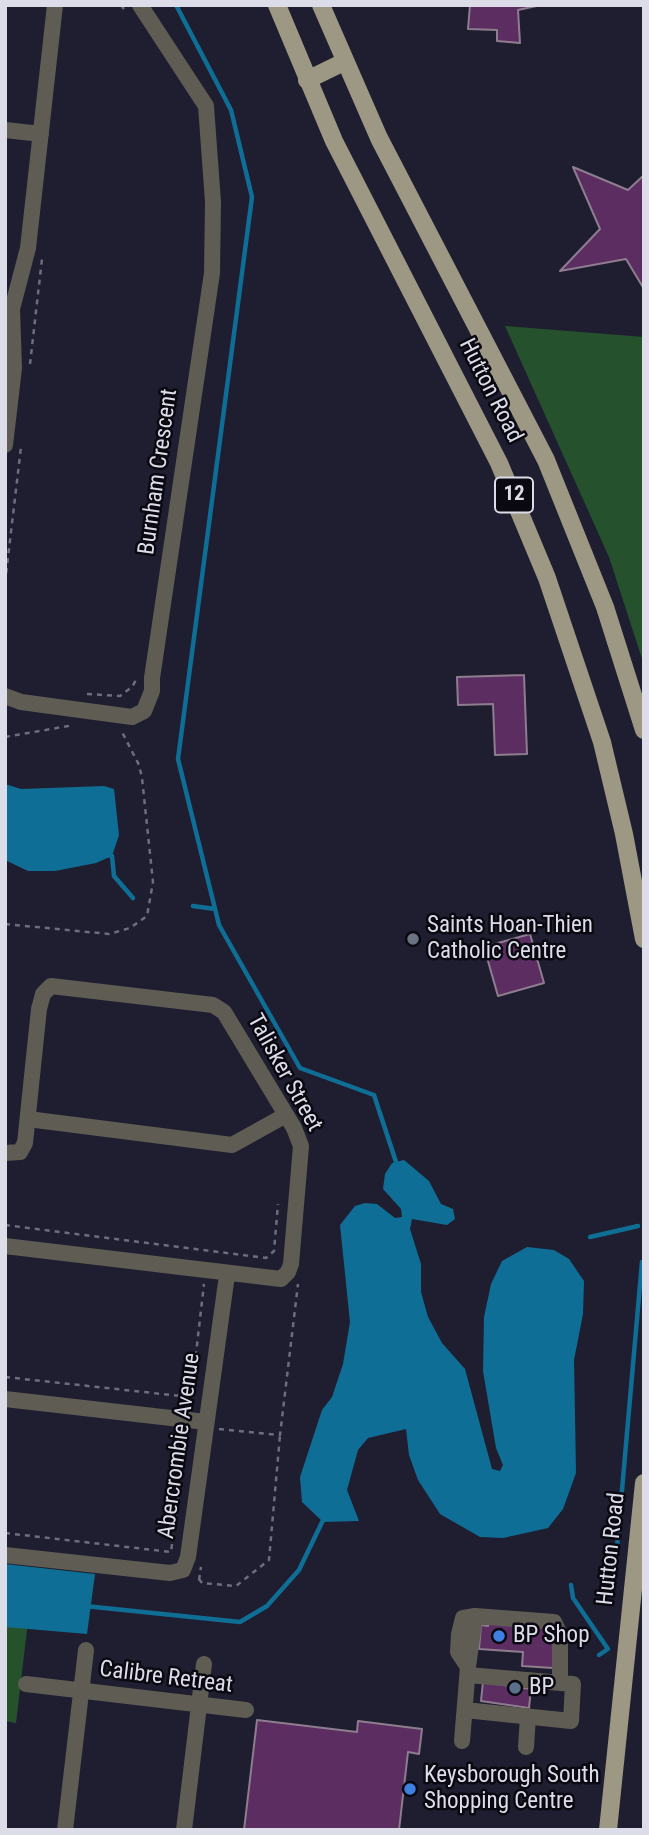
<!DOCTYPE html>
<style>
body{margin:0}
#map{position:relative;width:649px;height:1835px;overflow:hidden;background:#1f1e30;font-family:"Roboto Condensed",sans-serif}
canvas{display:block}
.frame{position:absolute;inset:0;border:7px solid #ddddea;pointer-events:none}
</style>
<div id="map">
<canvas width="649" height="1835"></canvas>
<div class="frame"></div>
</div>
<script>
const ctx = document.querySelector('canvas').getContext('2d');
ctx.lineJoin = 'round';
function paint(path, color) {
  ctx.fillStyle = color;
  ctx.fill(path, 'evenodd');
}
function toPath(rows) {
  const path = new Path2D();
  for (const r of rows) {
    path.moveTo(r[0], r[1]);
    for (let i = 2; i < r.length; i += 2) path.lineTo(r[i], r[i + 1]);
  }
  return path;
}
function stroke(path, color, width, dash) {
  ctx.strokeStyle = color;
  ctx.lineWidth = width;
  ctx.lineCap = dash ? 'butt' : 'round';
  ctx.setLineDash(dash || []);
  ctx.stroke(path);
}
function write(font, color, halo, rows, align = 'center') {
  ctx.font = font + ' "Roboto Condensed",sans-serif';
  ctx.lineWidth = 5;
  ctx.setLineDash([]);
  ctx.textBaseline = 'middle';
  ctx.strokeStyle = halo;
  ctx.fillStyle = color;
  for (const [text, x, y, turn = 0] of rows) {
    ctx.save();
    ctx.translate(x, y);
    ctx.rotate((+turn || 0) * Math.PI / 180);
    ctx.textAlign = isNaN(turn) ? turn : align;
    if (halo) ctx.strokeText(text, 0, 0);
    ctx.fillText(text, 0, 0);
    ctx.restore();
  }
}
const green = toPath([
 [505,326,644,337,644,665,609,557],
 [5,1611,29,1613,16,1723,5,1721]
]);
const water = toPath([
 [5,784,21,789,104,786,114,789,119,835,112,856,96,863,55,871,28,871,5,860],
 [404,1160,429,1181,441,1204,453,1209,455,1219,447,1225,412,1219,410,1229,421,1264,421,1292,428,1317,442,1343,465,1369,492,1469,500,1471,503,1465,496,1448,483,1371,484,1317,491,1284,502,1261,527,1247,554,1250,569,1259,584,1281,583,1314,574,1360,576,1473,563,1509,548,1528,503,1538,480,1537,440,1514,418,1480,409,1455,406,1429,368,1438,358,1450,347,1490,359,1521,323,1522,302,1502,300,1477,322,1410,332,1397,343,1364,350,1322,340,1225,355,1206,365,1203,377,1204,395,1218,402,1217,401,1209,383,1189,385,1174,392,1163],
 [5,1564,95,1574,87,1634,5,1627]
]);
const stream = toPath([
 [176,5,231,110,252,197,178,759,219,925,300,1068,374,1095,397,1165],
 [108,855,112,856,114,876,133,898],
 [193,906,215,909],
 [590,1237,638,1226],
 [617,1547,642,1262],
 [571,1585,573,1598,608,1649,599,1655],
 [85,1606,240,1622,267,1606,299,1570,325,1516]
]);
const building = toPath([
 [470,5,541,5,518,10,520,43,497,41,497,30,468,29,470,5],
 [573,167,628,190,644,175,644,289,626,259,560,271,600,229,573,167],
 [524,675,527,754,495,755,493,704,458,705,457,677,524,675],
 [530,934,544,983,498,996,484,947,530,934],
 [488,1620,556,1624,553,1668,522,1666,523,1652,479,1649,481,1625,488,1626,488,1620],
 [483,1682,531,1689,529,1708,481,1701,483,1682],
 [257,1720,357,1732,358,1721,422,1729,419,1754,408,1752,399,1830,244,1830,257,1720]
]);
const path = toPath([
 [121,5,126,12],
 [30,364,42,259],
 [5,583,21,447],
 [87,694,120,696,132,687,136,680],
 [5,737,74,725],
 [5,924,109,934,130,928,147,916,153,882,142,778,139,765,121,730],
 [5,1225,266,1258,274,1251,278,1204],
 [5,1377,190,1397],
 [190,1406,204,1284],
 [219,1429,280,1435,298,1284],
 [5,1533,171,1552,186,1433],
 [199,1579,202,1583,236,1586,269,1560,280,1435],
 [199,1580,201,1567]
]);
const minor = toPath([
 [5,130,41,134],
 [5,445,14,368,12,309,28,248,55,5],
 [5,696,21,702,132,717,144,711,152,691,152,678,212,273,213,202,206,106,140,5],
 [28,1119,232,1145,286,1115],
 [5,1153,20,1152,25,1143,39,1009,43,994,51,986,213,1005,224,1012,294,1128,301,1146,291,1264,288,1272,281,1279,5,1246],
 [5,1399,206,1422],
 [5,1555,170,1573,183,1570,188,1557,227,1275],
 [468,1667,475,1616,554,1622,560,1634,560,1683],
 [26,1684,246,1710],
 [465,1710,571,1721,573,1684,468,1675],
 [462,1741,468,1667,458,1652,459,1634,463,1618,475,1616],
 [526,1747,528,1716],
 [65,1830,86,1650],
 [184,1830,204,1664]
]);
const major = toPath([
 [277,5,334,141,499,463,547,578,602,742,624,834,644,939],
 [321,5,379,138,546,460,605,607,644,730],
 [307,80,344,62],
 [608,1830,644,1483]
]);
const markers = [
 [413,939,7,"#6b7280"],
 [499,1636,7,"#3f7fe0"],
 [515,1688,7,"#5c6f8a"],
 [410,1789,7,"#3f7fe0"]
];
const shields = [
 [514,495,38]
];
const shieldNames = [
 ["12",514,495]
];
const streetNames = [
 ["Hutton Road",490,391,63],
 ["Burnham Crescent",159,472,-82],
 ["Talisker Street",284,1073,61],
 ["Abercrombie Avenue",180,1446,-82],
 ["Hutton Road",612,1549,-84],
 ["Calibre Retreat",166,1678,7]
];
const poiNames = [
 ["Saints Hoan-Thien",427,926],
 ["Catholic Centre",427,952],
 ["BP Shop",513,1636],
 ["BP",529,1688],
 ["Keysborough South",424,1776],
 ["Shopping Centre",424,1802]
];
paint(green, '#25522c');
paint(water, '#0f6e95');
stroke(stream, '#0f6e95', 4.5);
paint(building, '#5c2d60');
stroke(building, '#8e7d8f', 2);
stroke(path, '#6e6d7d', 2.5, [5, 5]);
stroke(minor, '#5e5c53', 16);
stroke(major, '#9c9884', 18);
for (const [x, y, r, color] of markers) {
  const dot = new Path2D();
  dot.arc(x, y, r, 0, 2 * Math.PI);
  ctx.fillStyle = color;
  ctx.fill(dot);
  stroke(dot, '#0a0911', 2.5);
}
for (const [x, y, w] of shields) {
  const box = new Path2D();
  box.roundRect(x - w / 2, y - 17.5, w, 35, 5);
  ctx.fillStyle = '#0a0911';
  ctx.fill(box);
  stroke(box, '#ddddea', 2);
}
write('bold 21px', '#ddddea', null, shieldNames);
write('23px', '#ddddea', '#0a0911', streetNames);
write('23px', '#ddddea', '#0a0911', poiNames, 'left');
</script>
